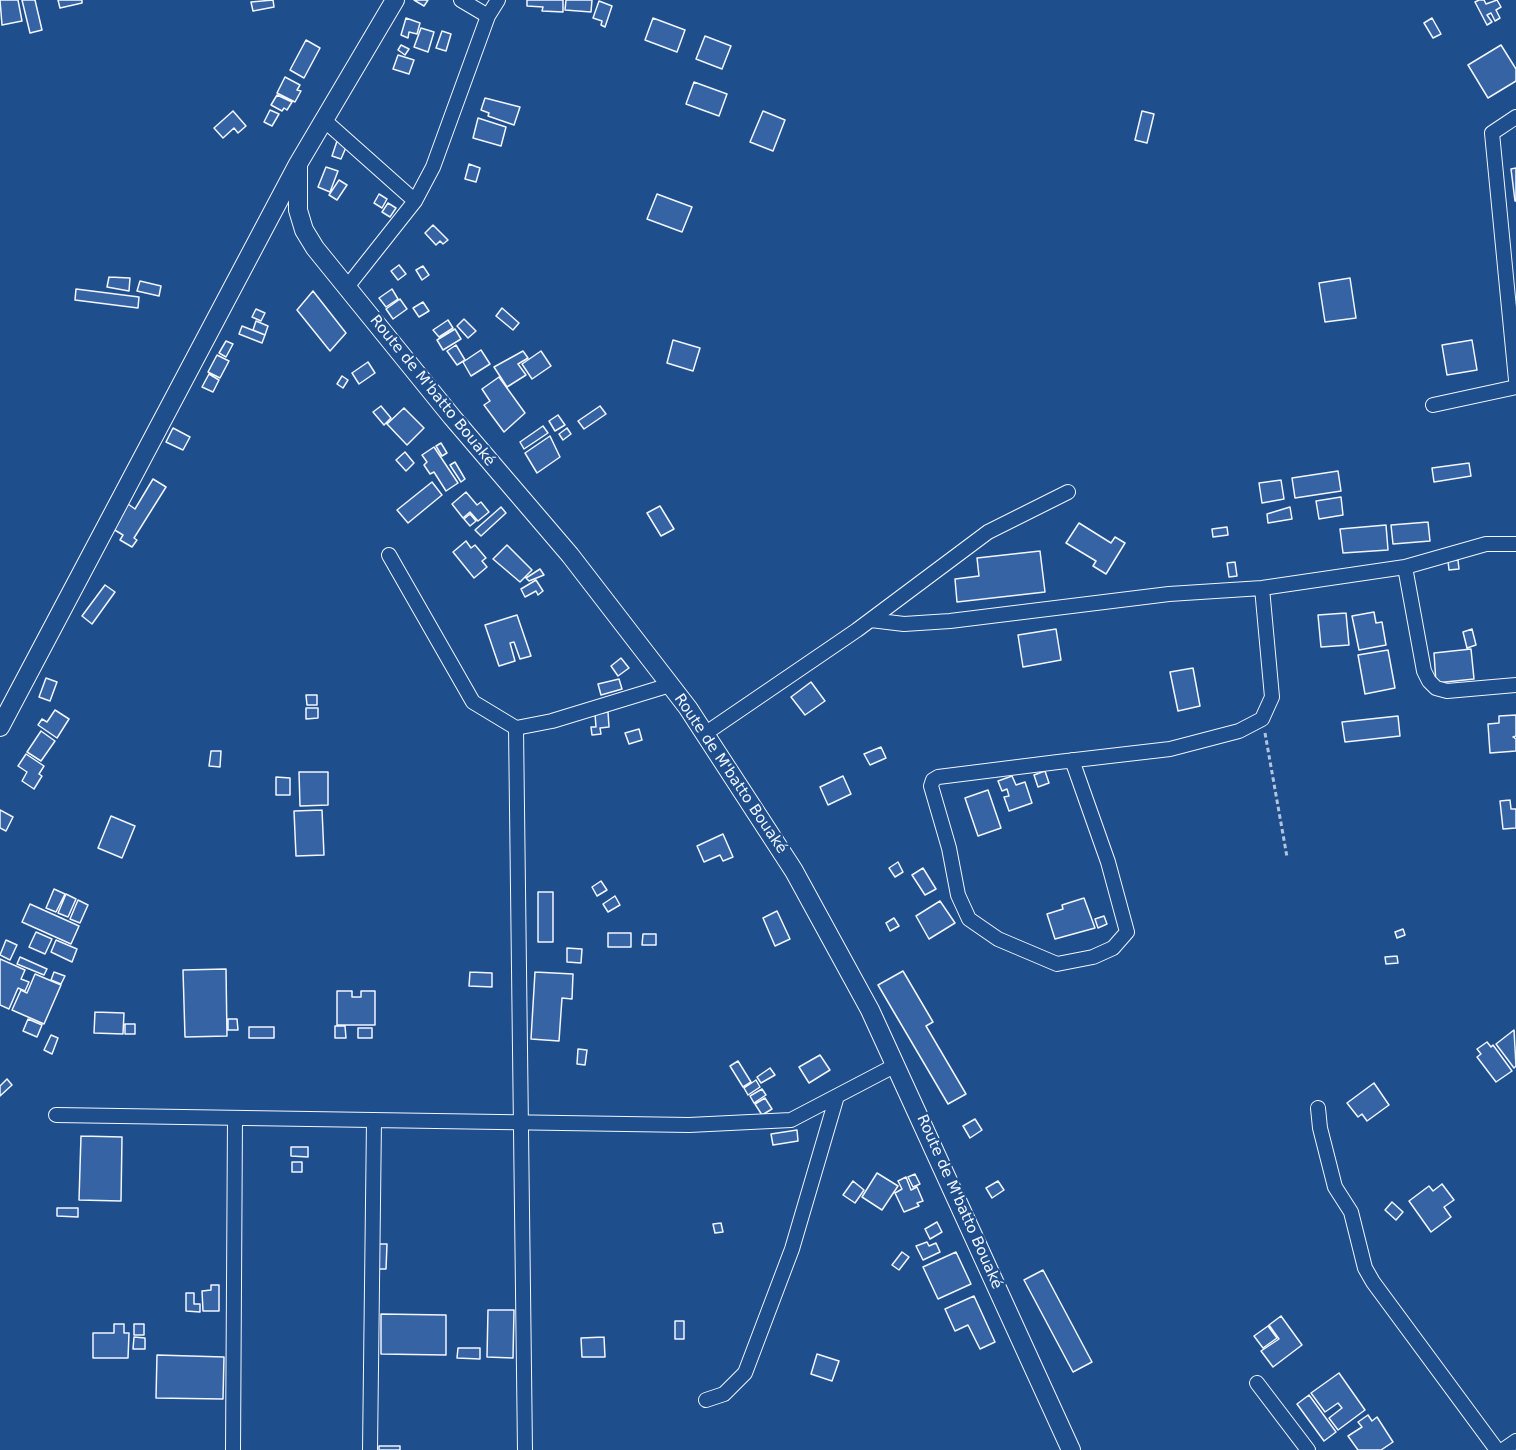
<!DOCTYPE html>
<meta charset="utf-8">
<style>
body{margin:0}
canvas{display:block;background:#1f4e8c}
</style>
<canvas width="1516" height="1450"></canvas>
<script>
const ctx = document.querySelector('canvas').getContext('2d');
ctx.lineJoin = 'round';
function paint(path, color) {
  ctx.fillStyle = color;
  ctx.fill(path, 'evenodd');
}
function toPath(rows) {
  const path = new Path2D();
  for (const r of rows) {
    path.moveTo(r[0], r[1]);
    for (let i = 2; i < r.length; i += 2) path.lineTo(r[i], r[i + 1]);
  }
  return path;
}
function stroke(path, color, width, dash) {
  ctx.strokeStyle = color;
  ctx.lineWidth = width;
  ctx.lineCap = dash ? 'butt' : 'round';
  ctx.setLineDash(dash || []);
  ctx.stroke(path);
}
function write(font, color, halo, rows, align = 'center') {
  ctx.font = font + ' "DejaVu Sans",sans-serif';
  ctx.lineWidth = 4.5;
  ctx.setLineDash([]);
  ctx.textBaseline = 'middle';
  ctx.strokeStyle = halo;
  ctx.fillStyle = color;
  for (const [text, x, y, turn = 0] of rows) {
    ctx.save();
    ctx.translate(x, y);
    ctx.rotate((+turn || 0) * Math.PI / 180);
    ctx.textAlign = isNaN(turn) ? turn : align;
    if (halo) ctx.strokeText(text, 0, 0);
    ctx.fillText(text, 0, 0);
    ctx.restore();
  }
}
const building = toPath([
 [0,0,18,0,22,21,2,25,0,0],
 [22,0,35,0,42,30,30,33,22,0],
 [58,0,82,0,82,3,60,8,58,0],
 [273,0,274,7,253,11,251,2,273,0],
 [414,0,428,0,424,6,414,0],
 [527,0,563,0,563,12,542,11,543,7,527,6,527,0],
 [566,0,592,0,591,12,565,10,566,0],
 [1479,0,1484,0,1486,4,1497,0,1501,7,1496,10,1500,18,1495,21,1491,13,1487,15,1492,22,1487,25,1475,2,1479,0],
 [599,1,612,6,605,27,601,25,602,21,593,18,599,1],
 [406,18,420,23,417,34,409,32,408,38,401,35,406,18],
 [653,18,685,30,677,52,645,40,653,18],
 [1432,18,1441,34,1433,38,1424,23,1432,18],
 [421,28,434,32,428,52,414,47,421,28],
 [442,31,451,34,446,51,436,48,442,31],
 [705,36,731,46,722,69,696,59,705,36],
 [306,40,320,48,304,78,290,70,306,40],
 [401,45,409,49,405,55,398,50,401,45],
 [1501,45,1516,69,1516,81,1488,98,1468,65,1501,45],
 [398,55,414,60,409,74,393,69,398,55],
 [285,77,300,85,297,90,301,91,295,102,277,93,285,77],
 [694,82,727,94,719,116,686,104,694,82],
 [277,95,292,102,287,110,284,108,282,111,271,105,277,95],
 [485,98,520,107,514,125,488,116,489,113,481,110,485,98],
 [270,110,279,114,272,126,264,122,270,110],
 [233,111,246,126,238,133,234,128,223,138,214,128,233,111],
 [763,111,785,120,773,151,750,142,763,111],
 [1142,111,1154,114,1147,143,1135,140,1142,111],
 [478,118,506,127,501,146,473,138,478,118],
 [337,141,347,145,341,159,332,156,337,141],
 [469,164,480,168,476,182,465,179,469,164],
 [326,167,338,171,330,192,318,187,326,167],
 [1516,168,1516,201,1515,201,1511,169,1516,168],
 [339,180,347,185,337,200,329,195,339,180],
 [379,194,387,199,382,208,374,203,379,194],
 [657,194,692,207,682,232,647,219,657,194],
 [388,203,396,208,390,217,382,212,388,203],
 [433,225,448,240,443,244,440,241,436,245,425,233,433,225],
 [399,265,406,274,398,280,391,271,399,265],
 [423,266,429,275,422,280,416,270,423,266],
 [109,277,130,278,129,291,107,287,109,277],
 [1350,278,1356,318,1325,322,1319,283,1350,278],
 [140,281,161,286,159,296,137,291,140,281],
 [76,289,139,297,138,308,75,300,76,289],
 [392,289,398,299,386,307,379,298,392,289],
 [313,291,346,333,330,351,297,310,313,291],
 [400,299,407,309,393,319,386,309,400,299],
 [423,302,429,311,419,317,413,308,423,302],
 [502,308,519,323,513,330,496,316,502,308],
 [256,309,265,313,261,321,252,317,256,309],
 [464,319,476,331,468,338,457,326,464,319],
 [448,320,453,328,439,337,433,330,448,320],
 [256,321,268,326,265,335,253,330,256,321],
 [242,326,265,335,262,343,239,334,242,326],
 [455,329,461,339,443,350,437,340,455,329],
 [673,340,700,348,693,371,667,363,673,340],
 [1472,340,1477,370,1447,375,1442,345,1472,340],
 [226,341,233,344,226,357,219,353,226,341],
 [456,345,465,360,457,365,447,351,456,345],
 [481,350,490,364,471,376,463,362,481,350],
 [523,351,528,358,518,364,526,375,507,387,494,367,523,351],
 [541,351,551,366,532,379,522,364,541,351],
 [217,355,229,361,220,378,208,372,217,355],
 [368,362,375,373,359,384,352,373,368,362],
 [209,374,219,380,213,392,202,387,209,374],
 [342,376,348,380,343,388,337,384,342,376],
 [499,377,525,413,504,432,484,405,490,401,482,389,499,377],
 [381,406,391,418,384,425,373,412,381,406],
 [600,406,606,414,584,429,578,421,600,406],
 [404,408,424,428,407,445,387,424,404,408],
 [558,415,565,425,555,431,549,421,558,415],
 [543,426,548,433,524,449,520,442,543,426],
 [173,428,190,437,183,450,166,442,173,428],
 [567,428,571,434,563,440,559,434,567,428],
 [550,436,560,457,537,473,525,453,550,436],
 [441,443,447,453,442,456,436,446,441,443],
 [434,447,458,483,446,491,434,472,430,474,424,465,427,462,422,455,434,447],
 [405,452,414,463,406,471,396,460,405,452],
 [455,462,465,479,461,482,450,465,455,462],
 [1469,463,1471,476,1434,482,1432,468,1469,463],
 [1338,471,1341,491,1295,498,1292,478,1338,471],
 [153,479,166,487,134,538,137,540,132,547,120,540,123,535,113,529,128,504,135,509,153,479],
 [1281,480,1284,499,1262,503,1259,483,1281,480],
 [432,482,442,495,408,523,397,510,432,482],
 [466,492,477,505,481,502,489,512,478,521,470,512,463,518,452,504,466,492],
 [1341,497,1343,515,1319,519,1316,501,1341,497],
 [660,506,674,529,661,536,647,513,660,506],
 [501,507,506,513,481,536,475,530,501,507],
 [1290,507,1292,519,1268,523,1267,514,1290,507],
 [470,514,476,521,470,526,464,519,470,514],
 [1428,522,1430,541,1393,544,1391,525,1428,522],
 [1079,523,1111,543,1115,537,1125,543,1106,574,1093,566,1096,561,1066,543,1079,523],
 [1386,525,1388,550,1343,553,1340,529,1386,525],
 [1227,527,1228,535,1213,537,1212,529,1227,527],
 [466,541,471,548,475,545,486,558,482,561,487,567,474,578,453,552,466,541],
 [507,545,532,570,520,582,493,559,507,545],
 [1040,551,1045,592,957,602,955,579,979,576,977,558,1040,551],
 [1458,560,1459,569,1449,570,1448,561,1458,560],
 [1235,562,1237,576,1229,577,1227,563,1235,562],
 [540,569,544,575,529,581,526,578,540,569],
 [536,580,543,591,538,595,536,591,525,597,521,589,536,580],
 [105,585,115,592,92,624,82,616,105,585],
 [1374,612,1376,623,1382,622,1386,645,1359,650,1352,616,1374,612],
 [1346,613,1349,645,1321,647,1318,615,1346,613],
 [517,615,531,656,520,659,514,642,510,643,515,661,499,666,485,625,517,615],
 [1056,629,1061,660,1023,667,1018,635,1056,629],
 [1472,629,1476,645,1467,648,1463,632,1472,629],
 [1471,649,1474,679,1436,683,1434,653,1471,649],
 [1388,650,1395,688,1365,694,1358,655,1388,650],
 [621,658,629,668,618,676,611,666,621,658],
 [1193,668,1200,706,1178,711,1170,672,1193,668],
 [46,678,57,682,50,701,39,697,46,678],
 [619,679,622,689,601,695,598,684,619,679],
 [811,682,825,701,805,715,791,697,811,682],
 [306,695,317,695,317,705,307,705,306,695],
 [306,708,318,708,318,718,306,719,306,708],
 [55,710,69,719,57,738,38,725,42,719,47,722,55,710],
 [608,712,609,727,600,728,601,734,592,735,591,727,596,727,595,714,608,712],
 [1516,715,1516,736,1513,737,1516,739,1516,751,1490,753,1488,724,1499,723,1499,716,1516,715],
 [1398,716,1400,736,1345,742,1342,722,1398,716],
 [639,729,642,740,629,744,625,733,639,729],
 [41,731,55,741,41,761,27,752,41,731],
 [881,747,886,758,870,765,864,754,881,747],
 [211,751,221,751,220,767,209,766,211,751],
 [26,754,44,766,39,774,42,776,34,789,22,781,27,772,18,766,26,754],
 [1045,771,1049,783,1038,787,1034,775,1045,771],
 [299,772,328,772,328,805,300,806,299,772],
 [843,776,851,794,828,805,820,787,843,776],
 [1012,776,1016,785,1025,782,1032,803,1009,811,1004,797,1009,796,1007,789,1002,791,998,781,1012,776],
 [276,777,290,778,290,795,276,795,276,777],
 [988,790,1001,828,978,836,965,798,988,790],
 [1510,800,1511,809,1516,809,1516,828,1503,829,1500,801,1510,800],
 [0,810,13,817,6,831,0,828,0,810],
 [322,810,324,855,296,856,294,811,322,810],
 [111,816,135,826,122,858,98,848,111,816],
 [723,834,733,857,723,861,720,855,704,862,697,846,723,834],
 [898,862,903,872,895,877,889,868,898,862],
 [923,868,936,889,925,895,912,875,923,868],
 [601,881,607,890,597,896,592,887,601,881],
 [54,889,65,894,56,912,46,908,54,889],
 [538,892,553,892,553,942,538,942,538,892],
 [66,894,76,899,68,917,58,913,66,894],
 [615,896,620,905,608,912,603,904,615,896],
 [1084,898,1095,928,1055,939,1047,914,1063,909,1062,905,1084,898],
 [78,900,88,905,80,923,70,919,78,900],
 [940,901,955,923,929,939,916,916,940,901],
 [30,904,79,926,71,944,22,922,30,904],
 [777,911,790,939,775,946,763,918,777,911],
 [1104,916,1107,924,1098,928,1095,919,1104,916],
 [894,918,899,926,890,931,886,923,894,918],
 [1403,929,1405,935,1397,938,1395,932,1403,929],
 [36,932,52,939,45,954,29,947,36,932],
 [608,933,631,933,631,947,608,947,608,933],
 [643,934,656,934,656,945,642,945,643,934],
 [6,940,17,945,10,960,0,955,6,940],
 [56,940,77,949,72,962,51,952,56,940],
 [567,948,582,949,581,963,567,962,567,948],
 [1397,956,1398,963,1386,964,1385,957,1397,956],
 [20,957,47,969,44,975,17,964,20,957],
 [0,959,25,970,21,979,29,982,25,991,18,988,9,1009,0,1005,0,959],
 [226,969,227,1036,185,1037,183,970,226,969],
 [903,971,933,1022,926,1026,966,1094,948,1104,878,985,903,971],
 [54,972,65,976,61,984,51,980,54,972],
 [470,972,492,973,492,987,469,986,470,972],
 [535,972,573,974,572,999,562,998,559,1041,531,1039,535,972],
 [35,974,61,985,44,1024,12,1010,21,990,27,993,35,974],
 [337,991,352,991,352,997,361,997,361,991,375,991,375,1025,337,1025,337,991],
 [95,1012,124,1013,123,1034,94,1033,95,1012],
 [28,1019,42,1025,37,1037,23,1031,28,1019],
 [228,1019,237,1019,238,1030,228,1030,228,1019],
 [125,1024,135,1024,135,1034,125,1034,125,1024],
 [335,1026,345,1026,346,1038,335,1038,335,1026],
 [249,1027,274,1027,274,1038,249,1038,249,1027],
 [358,1028,372,1028,372,1038,358,1038,358,1028],
 [1514,1030,1516,1066,1514,1068,1496,1044,1514,1030],
 [51,1035,58,1038,52,1054,44,1050,51,1035],
 [1487,1042,1491,1047,1493,1045,1512,1071,1496,1082,1477,1057,1481,1054,1477,1049,1487,1042],
 [578,1049,587,1050,585,1065,577,1064,578,1049],
 [820,1055,830,1070,809,1083,799,1067,820,1055],
 [738,1061,751,1082,743,1087,730,1066,738,1061],
 [770,1068,775,1075,761,1083,757,1077,770,1068],
 [7,1079,12,1085,0,1096,0,1086,7,1079],
 [756,1080,760,1087,748,1095,744,1088,756,1080],
 [1374,1083,1389,1105,1367,1121,1362,1114,1358,1117,1347,1103,1374,1083],
 [762,1089,766,1095,754,1103,750,1096,762,1089],
 [765,1098,772,1109,762,1115,755,1104,765,1098],
 [975,1119,982,1130,970,1138,963,1126,975,1119],
 [797,1130,798,1141,773,1145,771,1134,797,1130],
 [81,1136,122,1137,121,1201,79,1200,81,1136],
 [291,1147,308,1147,308,1157,291,1156,291,1147],
 [292,1162,302,1162,302,1172,292,1172,292,1162],
 [877,1173,898,1186,882,1210,862,1197,877,1173],
 [915,1174,920,1184,913,1187,908,1177,915,1174],
 [906,1177,911,1190,917,1187,923,1201,917,1203,919,1206,904,1212,895,1193,902,1189,898,1181,906,1177],
 [853,1181,864,1190,855,1203,843,1195,853,1181],
 [998,1181,1004,1190,992,1198,986,1188,998,1181],
 [1442,1184,1454,1200,1444,1207,1451,1217,1431,1232,1409,1201,1429,1186,1433,1191,1442,1184],
 [1392,1202,1403,1212,1396,1220,1385,1210,1392,1202],
 [57,1208,78,1208,78,1217,57,1216,57,1208],
 [937,1222,942,1232,930,1239,925,1229,937,1222],
 [721,1223,723,1232,715,1233,713,1224,721,1223],
 [927,1242,929,1246,936,1243,940,1252,923,1260,916,1246,927,1242],
 [378,1244,387,1244,386,1269,378,1269,378,1244],
 [902,1252,909,1257,899,1270,892,1265,902,1252],
 [956,1252,971,1284,938,1299,923,1267,956,1252],
 [1043,1270,1092,1362,1073,1372,1024,1280,1043,1270],
 [211,1285,219,1285,219,1311,203,1311,202,1291,211,1290,211,1285],
 [186,1293,194,1293,194,1304,200,1304,200,1312,186,1311,186,1293],
 [974,1296,995,1342,980,1349,968,1325,955,1331,945,1309,974,1296],
 [488,1310,514,1310,513,1358,487,1357,488,1310],
 [381,1314,446,1315,446,1355,381,1354,381,1314],
 [1281,1316,1302,1345,1273,1367,1261,1351,1279,1339,1269,1325,1281,1316],
 [675,1321,684,1321,684,1339,675,1339,675,1321],
 [114,1324,124,1324,124,1333,129,1333,128,1358,93,1358,93,1333,114,1333,114,1324],
 [134,1324,144,1324,144,1335,134,1335,134,1324],
 [1268,1326,1277,1338,1263,1348,1254,1336,1268,1326],
 [134,1337,145,1338,145,1349,133,1349,134,1337],
 [604,1337,605,1357,582,1357,581,1338,604,1337],
 [458,1348,480,1348,480,1359,457,1358,458,1348],
 [817,1354,839,1361,832,1381,811,1374,817,1354],
 [157,1355,224,1357,223,1399,156,1398,157,1355],
 [1339,1373,1365,1410,1338,1430,1329,1418,1342,1408,1338,1403,1325,1412,1311,1393,1339,1373],
 [1309,1395,1336,1432,1324,1441,1297,1404,1309,1395],
 [1368,1415,1372,1421,1377,1417,1393,1442,1381,1450,1358,1450,1348,1436,1362,1427,1358,1422,1368,1415],
 [379,1446,400,1446,400,1450,379,1450,379,1446]
]);
const path = toPath([
 [1265,733,1287,857]
]);
const street = toPath([
 [461,0,488,16],
 [1516,117,1492,133,1516,380],
 [324,120,415,201],
 [347,287,415,201,433,167,488,16,498,0],
 [1433,405,1516,387],
 [389,555,473,702,516,728,552,721,670,685],
 [1405,567,1424,671,1429,681,1436,688,1447,691,1516,685],
 [871,620,904,624,950,621,1169,594,1262,588,1405,567,1486,544,1516,544],
 [516,728,525,1450],
 [706,733,857,630,988,532,1068,492],
 [1072,760,1108,862,1127,932,1113,948,1093,957,1057,964,998,939,969,919,958,895,949,848,931,786,933,780,938,777,1058,762,1170,749,1239,731,1262,719,1272,697,1262,588],
 [1318,1108,1320,1128,1335,1187,1351,1212,1365,1268,1373,1282,1497,1450],
 [56,1115,689,1125,791,1120,896,1065],
 [1257,1383,1308,1450],
 [706,1400,724,1394,745,1373,792,1249,837,1096],
 [233,1450,235,1118],
 [370,1450,374,1120],
 [1503,1450,1516,1441]
]);
const secondary = toPath([
 [298,164,298,210,304,230,315,248,452,417,570,555,688,708,794,871,870,1010,1071,1450],
 [0,727,298,164,395,0]
]);
const streetNames = [
 ["Route de M'batto Bouaké",432,391,51],
 ["Route de M'batto Bouaké",730,774,56],
 ["Route de M'batto Bouaké",959,1202,66]
];
paint(building, '#3563a3');
stroke(building, '#f2f6ff', 1.5);
stroke(street, '#f2f6ff', 16);
stroke(secondary, '#f2f6ff', 20);
stroke(path, '#b3c4dc', 3, [4.5, 3]);
stroke(street, '#1f4e8c', 14);
stroke(secondary, '#1f4e8c', 18);
write('15px', '#f2f6ff', '#1f4e8c', streetNames);
</script>
